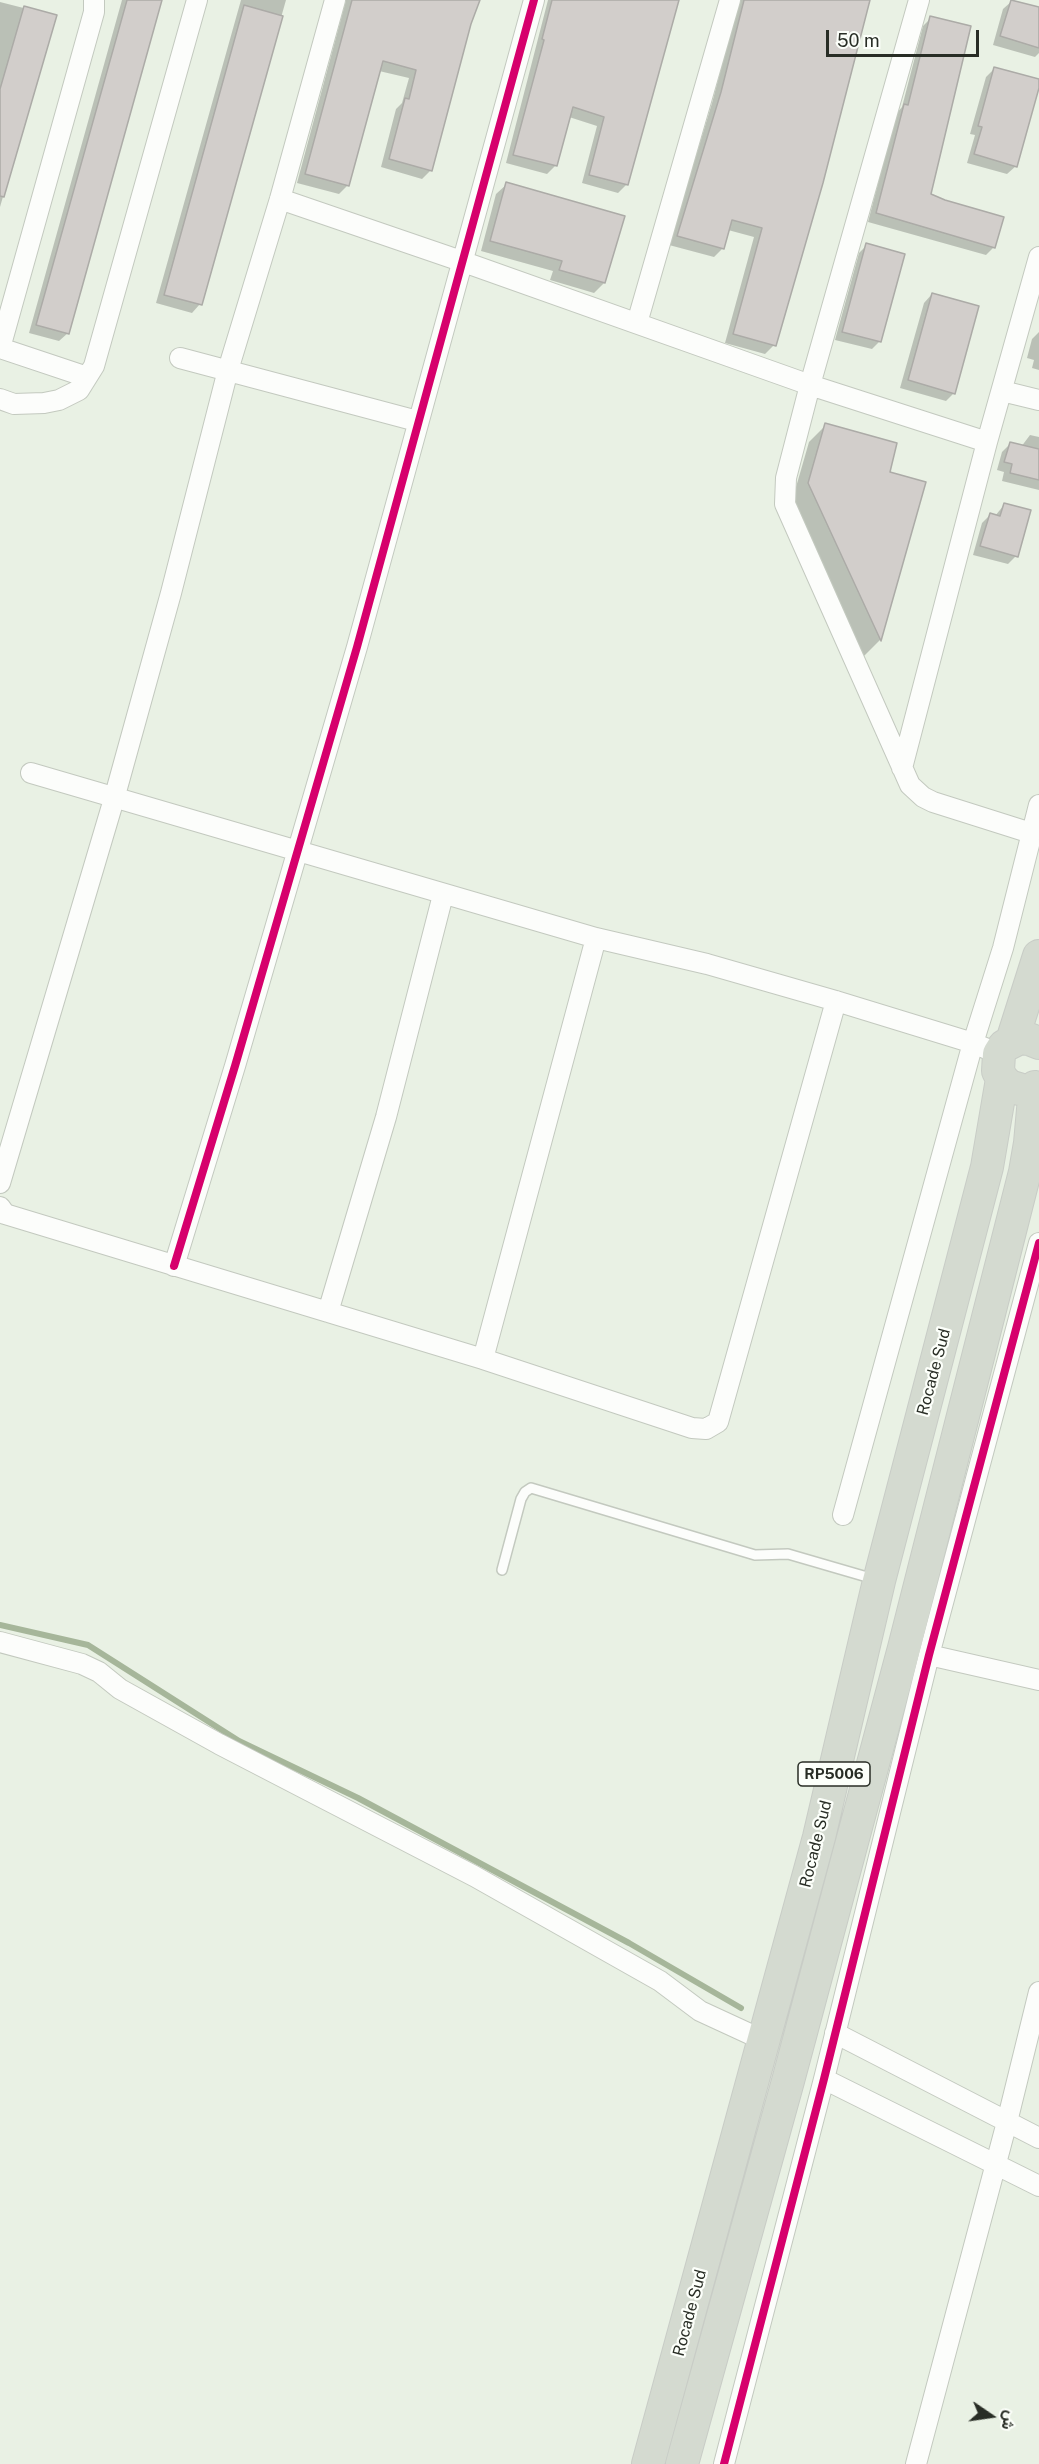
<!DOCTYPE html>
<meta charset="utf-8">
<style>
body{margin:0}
#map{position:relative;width:1039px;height:2464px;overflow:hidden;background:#e9f1e4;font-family:"Public Sans",Vazirmatn,sans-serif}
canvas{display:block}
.north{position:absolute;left:961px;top:2386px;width:60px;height:60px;-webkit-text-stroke:4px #fcfffa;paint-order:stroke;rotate:103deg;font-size:16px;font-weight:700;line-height:24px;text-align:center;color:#282d25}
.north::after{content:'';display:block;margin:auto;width:21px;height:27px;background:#282d25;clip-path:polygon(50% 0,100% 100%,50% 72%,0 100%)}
.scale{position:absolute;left:826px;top:30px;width:153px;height:27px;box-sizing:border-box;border:3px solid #282d25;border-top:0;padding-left:8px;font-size:18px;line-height:21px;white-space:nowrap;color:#282d25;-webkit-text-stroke:4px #fcfffa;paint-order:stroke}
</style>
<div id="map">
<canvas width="1039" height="2464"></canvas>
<div class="north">ش</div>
<div class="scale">50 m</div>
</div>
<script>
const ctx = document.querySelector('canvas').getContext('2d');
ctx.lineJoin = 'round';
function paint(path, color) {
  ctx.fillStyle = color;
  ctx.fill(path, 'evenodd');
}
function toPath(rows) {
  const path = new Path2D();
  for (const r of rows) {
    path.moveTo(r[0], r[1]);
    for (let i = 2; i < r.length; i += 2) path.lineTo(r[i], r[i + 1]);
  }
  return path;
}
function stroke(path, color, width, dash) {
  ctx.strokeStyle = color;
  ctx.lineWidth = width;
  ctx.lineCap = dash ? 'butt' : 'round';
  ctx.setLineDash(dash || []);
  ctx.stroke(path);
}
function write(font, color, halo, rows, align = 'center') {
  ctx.font = font + ' "Public Sans",sans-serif';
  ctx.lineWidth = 4.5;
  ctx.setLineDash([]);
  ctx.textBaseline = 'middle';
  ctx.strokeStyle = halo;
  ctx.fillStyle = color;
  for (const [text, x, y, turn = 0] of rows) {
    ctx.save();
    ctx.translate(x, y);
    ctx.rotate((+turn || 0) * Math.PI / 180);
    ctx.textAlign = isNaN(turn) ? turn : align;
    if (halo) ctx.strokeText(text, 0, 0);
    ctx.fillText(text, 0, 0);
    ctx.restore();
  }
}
const shadow = toPath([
 [122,0,161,0,68,333,59,341,29,333],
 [241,0,286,0,200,304,192,313,156,303],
 [346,0,477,0,431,170,422,179,381,167,396,109,402,103,409,78,379,71,347,186,339,194,297,183],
 [548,0,678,0,627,184,618,193,582,183,597,126,569,117,556,165,547,174,506,163],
 [739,0,868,0,774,345,765,354,725,343,754,237,728,230,723,248,714,257,669,245,712,103],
 [1012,1,1039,9,1039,53,1035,57,993,45,1003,9],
 [0,2,55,16,0,207],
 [931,18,929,195,994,247,986,255,868,222,896,114,902,107,923,26],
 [995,68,1016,166,1007,174,967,163,975,135,970,134,986,77],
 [507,184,604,283,594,293,550,280,553,271,481,251,496,194],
 [867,245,880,341,872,349,835,340,859,253],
 [932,294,954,393,946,401,900,388,924,303],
 [1039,332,1039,370,1032,368,1034,360,1027,358,1032,339],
 [826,425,888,473,924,483,880,640,864,656,792,501,809,442],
 [1030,435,1039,437,1039,490,1002,481,1004,472,997,470,1002,452,1010,444,1021,447],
 [1004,505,1016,556,1008,564,973,555,982,523,990,515,995,516]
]);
const stream = toPath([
 [0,1625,88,1645,239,1741,358,1798,629,1943,741,2008]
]);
const building = toPath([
 [127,0,162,0,69,334,36,325,127,0],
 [352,0,480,0,471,24,432,171,389,159,405,98,409,99,416,70,383,61,349,186,305,174,352,0],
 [552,0,679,0,628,185,589,175,604,117,573,107,557,166,513,155,544,40,542,39,552,0],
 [744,0,870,0,823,183,776,346,733,334,762,228,732,220,724,249,677,236,721,92,744,0],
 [1011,0,1039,7,1039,48,1000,36,1011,0],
 [244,5,283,16,202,305,164,295,244,5],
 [24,6,57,15,4,197,0,196,0,89,24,6],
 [930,16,971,26,931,194,945,200,1004,217,995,248,876,213,904,104,908,105,930,16],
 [994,67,1039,79,1039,88,1017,167,974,154,982,127,978,126,994,67],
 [506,182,625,216,605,283,559,270,562,261,490,241,506,182],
 [866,243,905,254,881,342,842,332,866,243],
 [932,293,979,306,955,394,908,380,932,293],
 [825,423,897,443,890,472,926,482,881,641,808,483,825,423],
 [1010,442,1039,449,1039,480,1010,473,1012,464,1004,462,1010,442],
 [1004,503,1031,510,1018,557,980,546,990,513,1000,516,1004,503]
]);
const service = toPath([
 [502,1570,521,1499,525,1492,531,1488,755,1555,788,1554,874,1579]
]);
const minor = toPath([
 [919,0,810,385,786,478,785,504,910,785,923,797,933,802,1031,833],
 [280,199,461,261,810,385,987,442],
 [637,323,730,0],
 [0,348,94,12,94,0],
 [0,348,87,377],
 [180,358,417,421],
 [1002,391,1039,400],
 [0,399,14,404,44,403,59,400,79,390,94,366,197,0],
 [902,768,987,442,1039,257],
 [31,773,596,938,707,964,836,1001,973,1043,999,1054],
 [0,1183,114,799,171,593,228,370,280,199,335,0],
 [0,1207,5,1214,483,1359,692,1428,706,1429,718,1422,836,1001],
 [174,1266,235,1066,357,647,534,0],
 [328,1312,386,1117,443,895],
 [483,1359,596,938],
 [843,1515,973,1043,1003,948,1039,805],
 [0,1642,82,1664,99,1672,120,1689,219,1744,474,1876,660,1981,700,2011,765,2041],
 [929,1655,1039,1680],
 [835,2033,1039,2138],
 [824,2079,1039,2186],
 [724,2464,824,2079,929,1655,1039,1243],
 [916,2464,1007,2122,1039,1992]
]);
const trunk = toPath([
 [1012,1041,1039,956],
 [1019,1089,1009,1086,1002,1079,998,1071,999,1054,1004,1046,1020,1038,1029,1039,1039,1043],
 [648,2464,819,1837,879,1581,987,1167,1002,1079],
 [682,2464,788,2081,904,1648,1025,1172,1030,1143,1035,1087]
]);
const cycleway = toPath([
 [174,1266,235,1066,357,647,534,0],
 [724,2464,824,2079,929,1655,1039,1243]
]);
const shields = [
 [834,1774,72]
];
const shieldNames = [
 ["RP5006",834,1774]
];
const streetNames = [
 ["Rocade Sud",934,1372,-75],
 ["Rocade Sud",816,1844,-76],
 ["Rocade Sud",690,2313,-75]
];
paint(shadow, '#0003');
stroke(stream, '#a6b69a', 6);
paint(building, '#d2cecb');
stroke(building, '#acaba7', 1.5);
stroke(service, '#c3c9bf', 12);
stroke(minor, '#c3c9bf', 22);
stroke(trunk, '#c8ccc6', 34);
stroke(service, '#fcfdfb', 9);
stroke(minor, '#fcfdfb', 20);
stroke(trunk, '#d4dad0', 32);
stroke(cycleway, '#d6006c', 8);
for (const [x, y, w] of shields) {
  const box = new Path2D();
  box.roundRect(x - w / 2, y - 12, w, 24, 4.5);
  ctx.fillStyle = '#fcfffa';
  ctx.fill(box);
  stroke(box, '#282d25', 1.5);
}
write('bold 15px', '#282d25', null, shieldNames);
write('16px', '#282d25', '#fcfffa', streetNames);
</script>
